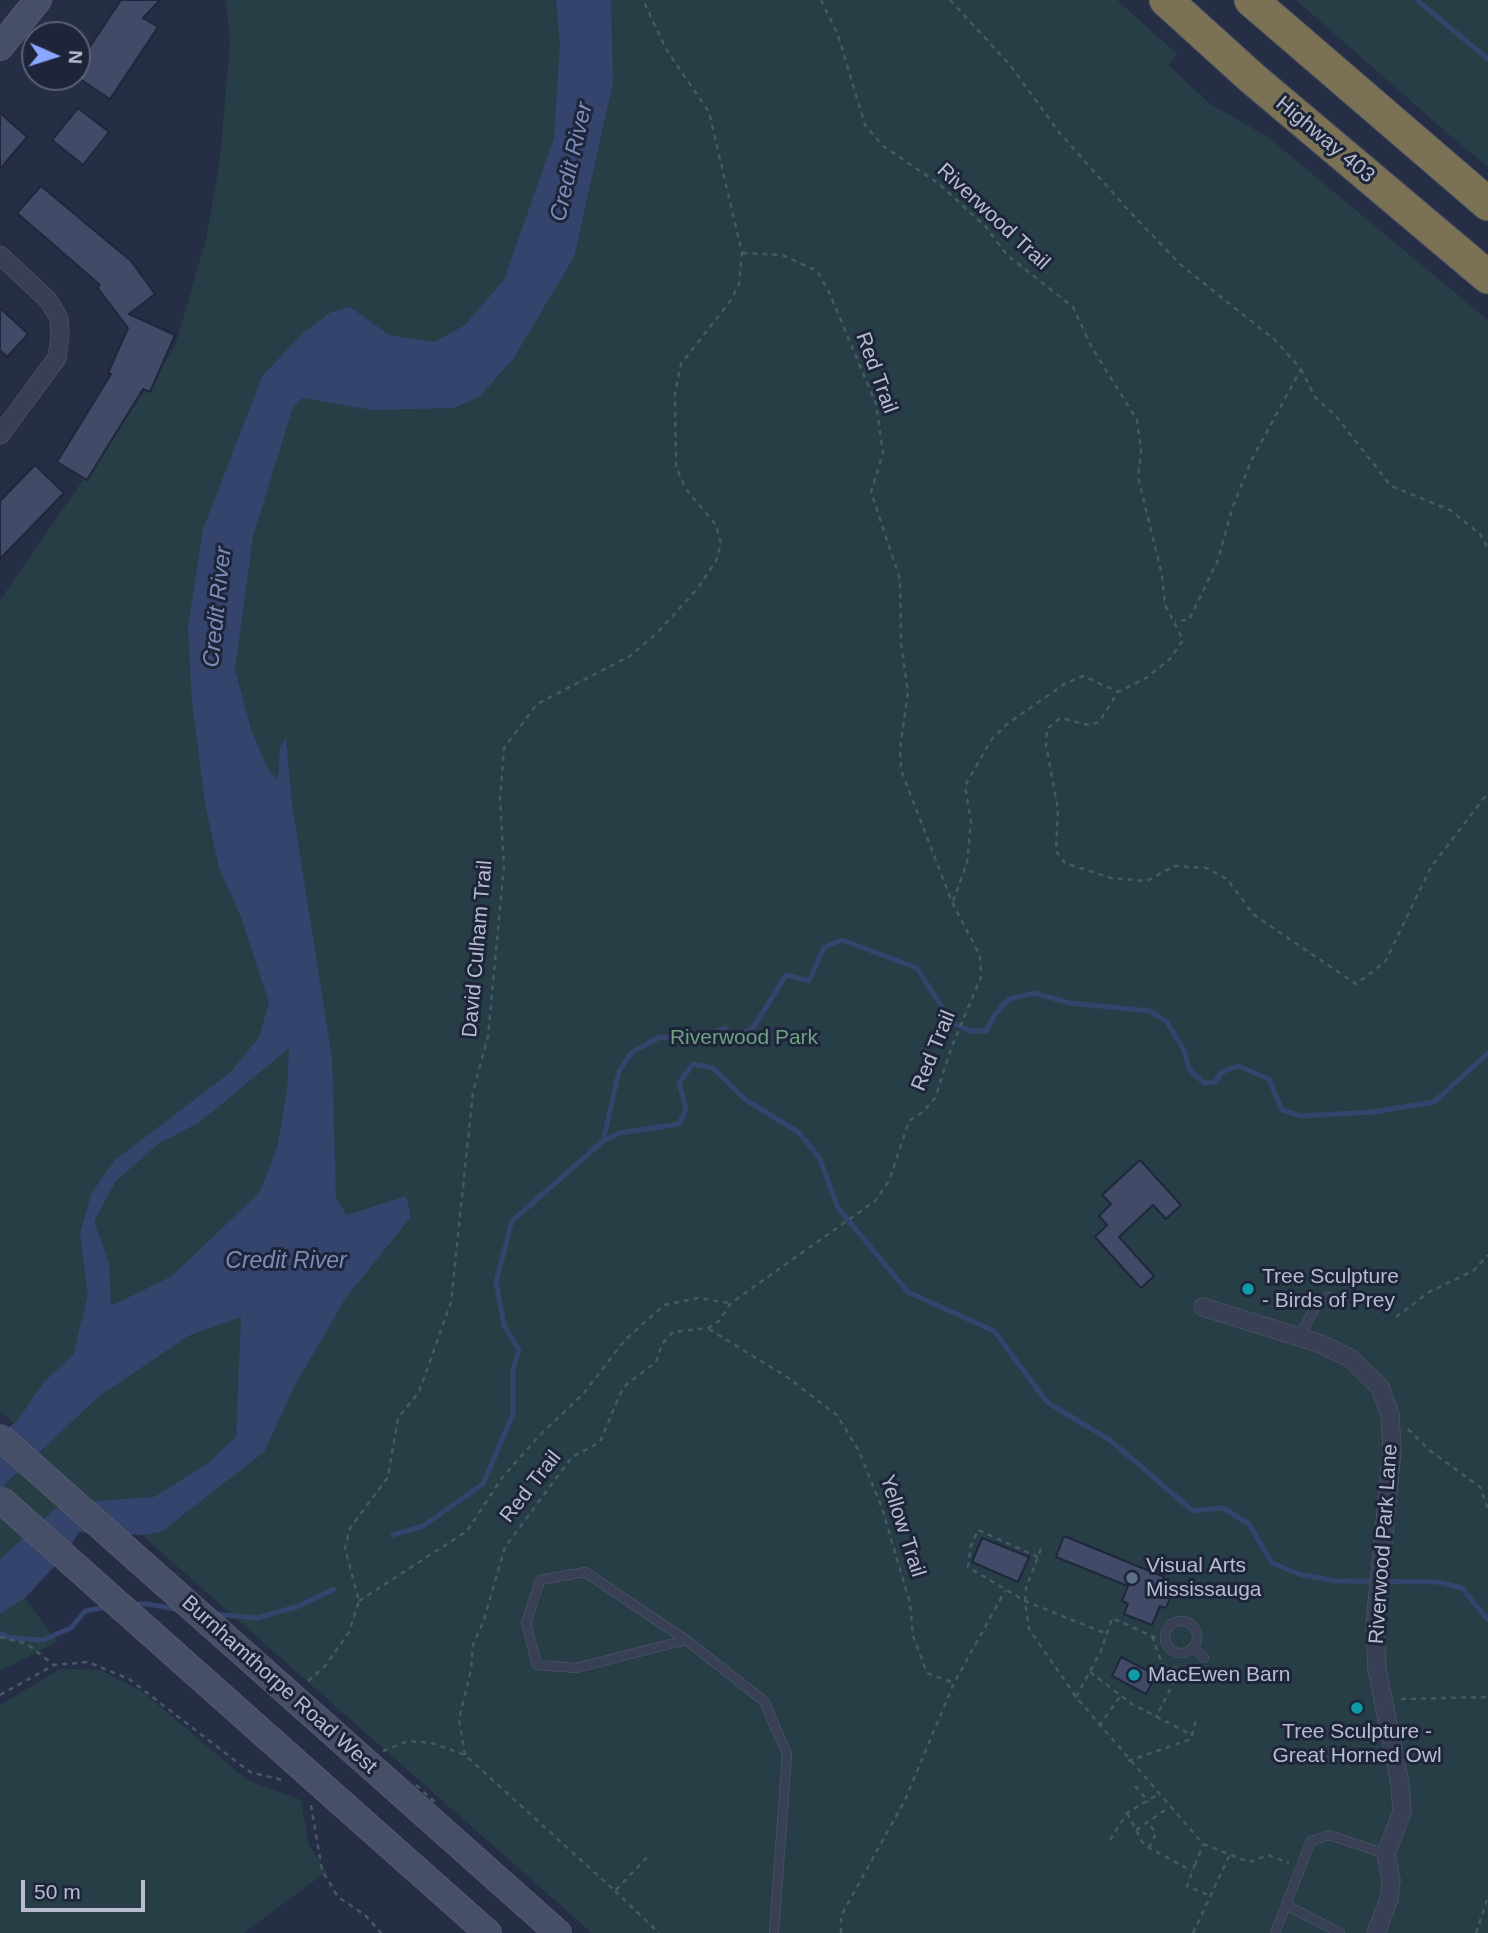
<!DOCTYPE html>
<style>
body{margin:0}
#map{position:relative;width:1488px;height:1933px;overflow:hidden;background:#252e45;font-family:Arial,sans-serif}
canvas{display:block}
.north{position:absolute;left:21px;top:21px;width:70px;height:70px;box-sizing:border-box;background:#1e253a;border:2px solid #5b6175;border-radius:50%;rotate:93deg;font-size:19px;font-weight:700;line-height:28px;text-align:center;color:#b7bcce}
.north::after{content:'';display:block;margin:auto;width:24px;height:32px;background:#8ba6ff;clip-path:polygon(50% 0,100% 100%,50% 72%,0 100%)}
.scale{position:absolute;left:21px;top:1880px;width:124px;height:32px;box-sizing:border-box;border:4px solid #b7bcce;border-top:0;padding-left:9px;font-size:21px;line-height:24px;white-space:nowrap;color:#b7bcce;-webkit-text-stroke:5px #1e253a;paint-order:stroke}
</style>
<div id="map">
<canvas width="1488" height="1933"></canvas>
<div class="north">N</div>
<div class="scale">50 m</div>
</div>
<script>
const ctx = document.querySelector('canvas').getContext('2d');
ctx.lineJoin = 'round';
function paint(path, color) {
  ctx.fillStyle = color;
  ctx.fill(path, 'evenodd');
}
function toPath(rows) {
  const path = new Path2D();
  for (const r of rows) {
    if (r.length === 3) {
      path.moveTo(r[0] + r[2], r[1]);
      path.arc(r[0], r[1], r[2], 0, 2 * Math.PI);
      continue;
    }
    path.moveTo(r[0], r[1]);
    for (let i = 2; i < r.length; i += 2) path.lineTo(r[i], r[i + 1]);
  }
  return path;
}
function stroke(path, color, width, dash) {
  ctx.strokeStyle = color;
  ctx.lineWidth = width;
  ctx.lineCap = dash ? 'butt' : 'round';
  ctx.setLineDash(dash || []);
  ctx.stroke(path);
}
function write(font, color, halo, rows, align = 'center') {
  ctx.font = font + ' Arial,sans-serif';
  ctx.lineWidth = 6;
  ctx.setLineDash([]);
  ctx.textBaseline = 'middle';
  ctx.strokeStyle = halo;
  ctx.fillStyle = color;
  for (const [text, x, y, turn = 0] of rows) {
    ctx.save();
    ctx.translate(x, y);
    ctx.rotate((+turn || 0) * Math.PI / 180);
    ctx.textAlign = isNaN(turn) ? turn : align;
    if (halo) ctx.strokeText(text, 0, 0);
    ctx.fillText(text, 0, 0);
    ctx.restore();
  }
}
const green = toPath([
 [226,0,1117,0,1177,54,1168,65,1210,104,1268,137,1488,320,1488,1933,592,1933,102,1500,0,1559,0,1489,43,1449,0,1411,0,600,175,347,207,235,220,159,230,42],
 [1296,0,1488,0,1488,167,1454,139],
 [25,1598,57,1642,0,1671,0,1614],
 [60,1669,101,1670,144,1693,247,1780,301,1800,309,1845,326,1872,244,1933,0,1933,0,1705]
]);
const water = toPath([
 [556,0,611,0,613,82,574,257,513,359,480,396,454,408,372,410,303,398,293,407,253,536,235,670,251,729,266,766,278,780,280,747,286,738,292,804,332,1058,336,1199,347,1215,406,1196,411,1217,345,1299,295,1385,264,1452,161,1532,142,1535,79,1532,66,1554,25,1598,0,1614,0,1559,55,1509,95,1501,154,1497,208,1463,236,1437,241,1317,188,1336,98,1397,0,1489,0,1434,17,1421,45,1381,73,1355,88,1295,80,1233,91,1194,115,1160,231,1072,259,1037,269,1003,241,917,219,868,205,803,192,701,188,627,203,529,263,375,304,332,331,312,350,307,389,335,434,342,465,325,504,280,554,138,560,44],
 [289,1048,287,1091,277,1148,260,1192,172,1276,111,1306,109,1263,94,1221,116,1181,158,1144,200,1122]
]);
const stream = toPath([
 [1417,0,1488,59],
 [603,1141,619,1133,679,1124,686,1109,679,1083,693,1064,713,1068,746,1100,798,1132,819,1157,838,1208,908,1292,994,1331,1047,1402,1110,1440,1193,1511,1223,1508,1249,1524,1272,1563,1299,1574,1335,1581,1438,1582,1462,1588,1488,1620],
 [393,1535,423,1526,483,1484,513,1414,513,1369,519,1350,504,1325,496,1282,512,1221,603,1141,619,1071,632,1052,660,1037,694,1040,726,1028,727,1039,731,1039,753,1028,786,975,809,981,824,947,842,940,917,968,951,1022,970,1031,986,1031,995,1014,1009,999,1034,993,1070,1003,1150,1011,1167,1022,1184,1050,1189,1069,1204,1083,1215,1082,1222,1072,1238,1066,1269,1079,1282,1110,1301,1116,1373,1112,1434,1102,1488,1053],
 [134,1604,148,1604,180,1610],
 [214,1614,257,1618,299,1606,334,1589],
 [0,1633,10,1638,43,1640,71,1628,85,1611,107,1607]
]);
const building = toPath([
 [121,0,160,0,143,18,158,27,110,99,77,77,77,66,121,0],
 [78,108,109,132,83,165,52,140,78,108],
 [0,113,27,137,0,169,0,113],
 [41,186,131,261,155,294,129,314,175,335,150,392,143,389,87,480,57,462,111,374,108,373,128,328,97,287,100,285,17,213,41,186],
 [0,308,28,334,7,357,0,350,0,308],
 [35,465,64,493,0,559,0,501,35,465],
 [1140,1160,1181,1205,1166,1219,1153,1205,1119,1237,1154,1276,1141,1288,1095,1237,1107,1225,1099,1216,1111,1204,1102,1195,1140,1160],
 [1064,1536,1164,1577,1161,1586,1173,1590,1166,1608,1160,1606,1152,1625,1124,1614,1128,1604,1122,1601,1128,1586,1056,1557,1064,1536],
 [982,1538,1029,1557,1018,1582,972,1562,982,1538],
 [1121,1657,1156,1675,1146,1694,1112,1676,1121,1657]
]);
const path = toPath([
 [821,0,838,35,865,125,883,146,938,183,986,227,1007,255,1073,307,1091,346,1137,420,1141,451,1138,477,1162,575,1165,605,1183,640,1170,659,1146,678,1118,692,1099,722,1089,725,1060,718,1047,729,1046,745,1058,809,1056,851,1065,863,1111,878,1147,881,1174,866,1206,868,1227,879,1254,915,1356,984,1385,962,1431,867,1488,793],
 [950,0,1010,65,1058,131,1130,212,1181,265,1275,340,1301,369,1251,461,1232,509,1218,560,1189,620,1175,621],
 [1301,369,1315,397,1335,415,1391,486,1450,510,1480,534,1488,548],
 [953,901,967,863,971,822,965,786,991,740,1007,724,1066,683,1083,676,1118,692],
 [1396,1317,1429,1292,1473,1271,1488,1255],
 [709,1329,787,1377,837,1415,859,1451,882,1508,910,1603,913,1636,927,1673,954,1683],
 [1408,1429,1429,1450,1480,1487,1488,1509],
 [1041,1549,1026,1588,1025,1601,1029,1629,1076,1697,1203,1844,1249,1862,1268,1855,1289,1863],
 [1038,1557,978,1530,971,1546,968,1567,1025,1601,1107,1634],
 [359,1601,467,1531,502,1478,538,1437,583,1394,625,1340,664,1305,698,1298,730,1303],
 [1152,1636,1162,1664,1180,1670,1156,1717],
 [0,1637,27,1644,54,1665],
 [1090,1672,1132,1704,1192,1735],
 [308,1681,326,1665,349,1632,359,1601,345,1548,350,1528,388,1477,398,1418,419,1392,451,1302,473,1092,488,1036,504,866,500,799,504,748,537,704,630,656,658,632,698,588,716,561,721,544,716,525,685,488,676,466,675,393,681,364,731,300,739,284,742,253,709,112,666,49,643,0],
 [0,1695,54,1665,88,1662,129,1679,250,1772,282,1780],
 [1076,1697,1101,1651,1112,1618,1165,1642],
 [1401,1699,1488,1697],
 [1099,1726,1122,1694],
 [383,1751,408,1741,432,1743,465,1755,615,1891,649,1855],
 [465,1755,459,1719,471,1670,473,1645,484,1620,505,1547,572,1457,600,1442,620,1394,627,1384,656,1362,662,1344,673,1332,708,1328,719,1321,731,1303,875,1201,889,1181,909,1121,923,1112,935,1098,952,1046,981,977,980,956,952,902,901,770,900,749,908,692,901,644,900,579,871,492,883,453,876,404,828,290,817,271,782,255,743,253],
 [1128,1761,1191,1739,1196,1719],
 [1135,1786,1149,1802],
 [311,1805,322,1870,338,1897,365,1915,381,1933],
 [1127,1813,1144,1845,1192,1871],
 [1136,1830,1168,1808],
 [1110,1840,1127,1813,1157,1795],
 [1149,1848,1156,1833,1149,1824],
 [1195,1864,1187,1886,1211,1896],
 [1195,1865,1203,1845],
 [615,1891,659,1933],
 [841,1933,841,1916,905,1800,954,1683,1005,1591],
 [1193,1933,1230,1854],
 [1476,1933,1488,1897]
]);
const lane = toPath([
 [1299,1337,1317,1304,1327,1297,1343,1299],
 [1181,1637,16],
 [686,1640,576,1668,537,1665,526,1623,540,1580,585,1572,686,1640,764,1701,787,1754,774,1933],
 [1194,1648,1204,1658],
 [1286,1905,1340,1933],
 [1275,1933,1311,1841,1329,1835,1386,1854]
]);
const street = toPath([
 [0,255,48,300,59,318,60,336,57,358,0,435],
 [1203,1307,1321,1344,1350,1358,1380,1387,1390,1415,1392,1449,1375,1625,1377,1669,1400,1784,1402,1812,1386,1854,1391,1880,1389,1899,1376,1933]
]);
const secondary = toPath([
 [0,47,38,0],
 [394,1787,558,1933],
 [363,1822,488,1933]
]);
const highway = toPath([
 [1166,0,1252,78,1488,277],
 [1251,0,1488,204]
]);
const pathBridge = toPath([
 [416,1785,437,1804]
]);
const secondaryBridge = toPath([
 [0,1437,394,1787],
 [0,1499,363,1822]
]);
const markers = [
 [1248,1289,7,"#0f9aa8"],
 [1132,1578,7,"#5c6f8a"],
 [1134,1675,7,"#0f9aa8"],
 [1357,1708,7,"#0f9aa8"]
];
const streetNames = [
 ["Highway 403",1325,140,40],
 ["Riverwood Trail",993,217,43],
 ["Red Trail",876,373,70],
 ["David Culham Trail",478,949,-85],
 ["Red Trail",934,1051,-68],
 ["Red Trail",531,1487,-52],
 ["Yellow Trail",902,1526,72],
 ["Riverwood Park Lane",1384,1544,-86],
 ["Burnhamthorpe Road West",279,1685,42]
];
const parkNames = [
 ["Riverwood Park",744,1038]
];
const poiNames = [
 ["Tree Sculpture",1262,1277],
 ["- Birds of Prey",1262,1301],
 ["Visual Arts",1146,1566],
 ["Mississauga",1146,1590],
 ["MacEwen Barn",1148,1675],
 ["Tree Sculpture -",1357,1732,"center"],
 ["Great Horned Owl",1357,1756,"center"]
];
const waterNames = [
 ["Credit River",572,162,-77],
 ["Credit River",218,607,-84],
 ["Credit River",286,1262]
];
paint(green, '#273e46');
paint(water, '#35446c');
stroke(stream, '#35446c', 5);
paint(building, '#414a66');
stroke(building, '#20273c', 2);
stroke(lane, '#555b6f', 10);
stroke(street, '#555b6f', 19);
stroke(secondary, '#555b6f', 28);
stroke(highway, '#444b5f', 35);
stroke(path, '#455b62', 2.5, [5, 5]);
stroke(lane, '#394055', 9);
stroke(street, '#394055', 18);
stroke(secondary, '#474e68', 26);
stroke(highway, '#7b7256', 33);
stroke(secondaryBridge, '#555b6f', 28, []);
stroke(pathBridge, '#455b62', 2.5, [5, 5]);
stroke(secondaryBridge, '#474e68', 26);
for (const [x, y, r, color] of markers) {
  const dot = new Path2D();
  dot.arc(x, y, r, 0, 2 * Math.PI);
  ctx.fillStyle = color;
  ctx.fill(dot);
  stroke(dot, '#1e253a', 2.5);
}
write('21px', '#b7bcce', '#1e253a', streetNames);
write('21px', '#6ca180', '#1e253a', parkNames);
write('21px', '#b7bcce', '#1e253a', poiNames, 'left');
write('italic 23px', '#7c8db8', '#1e253a', waterNames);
</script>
